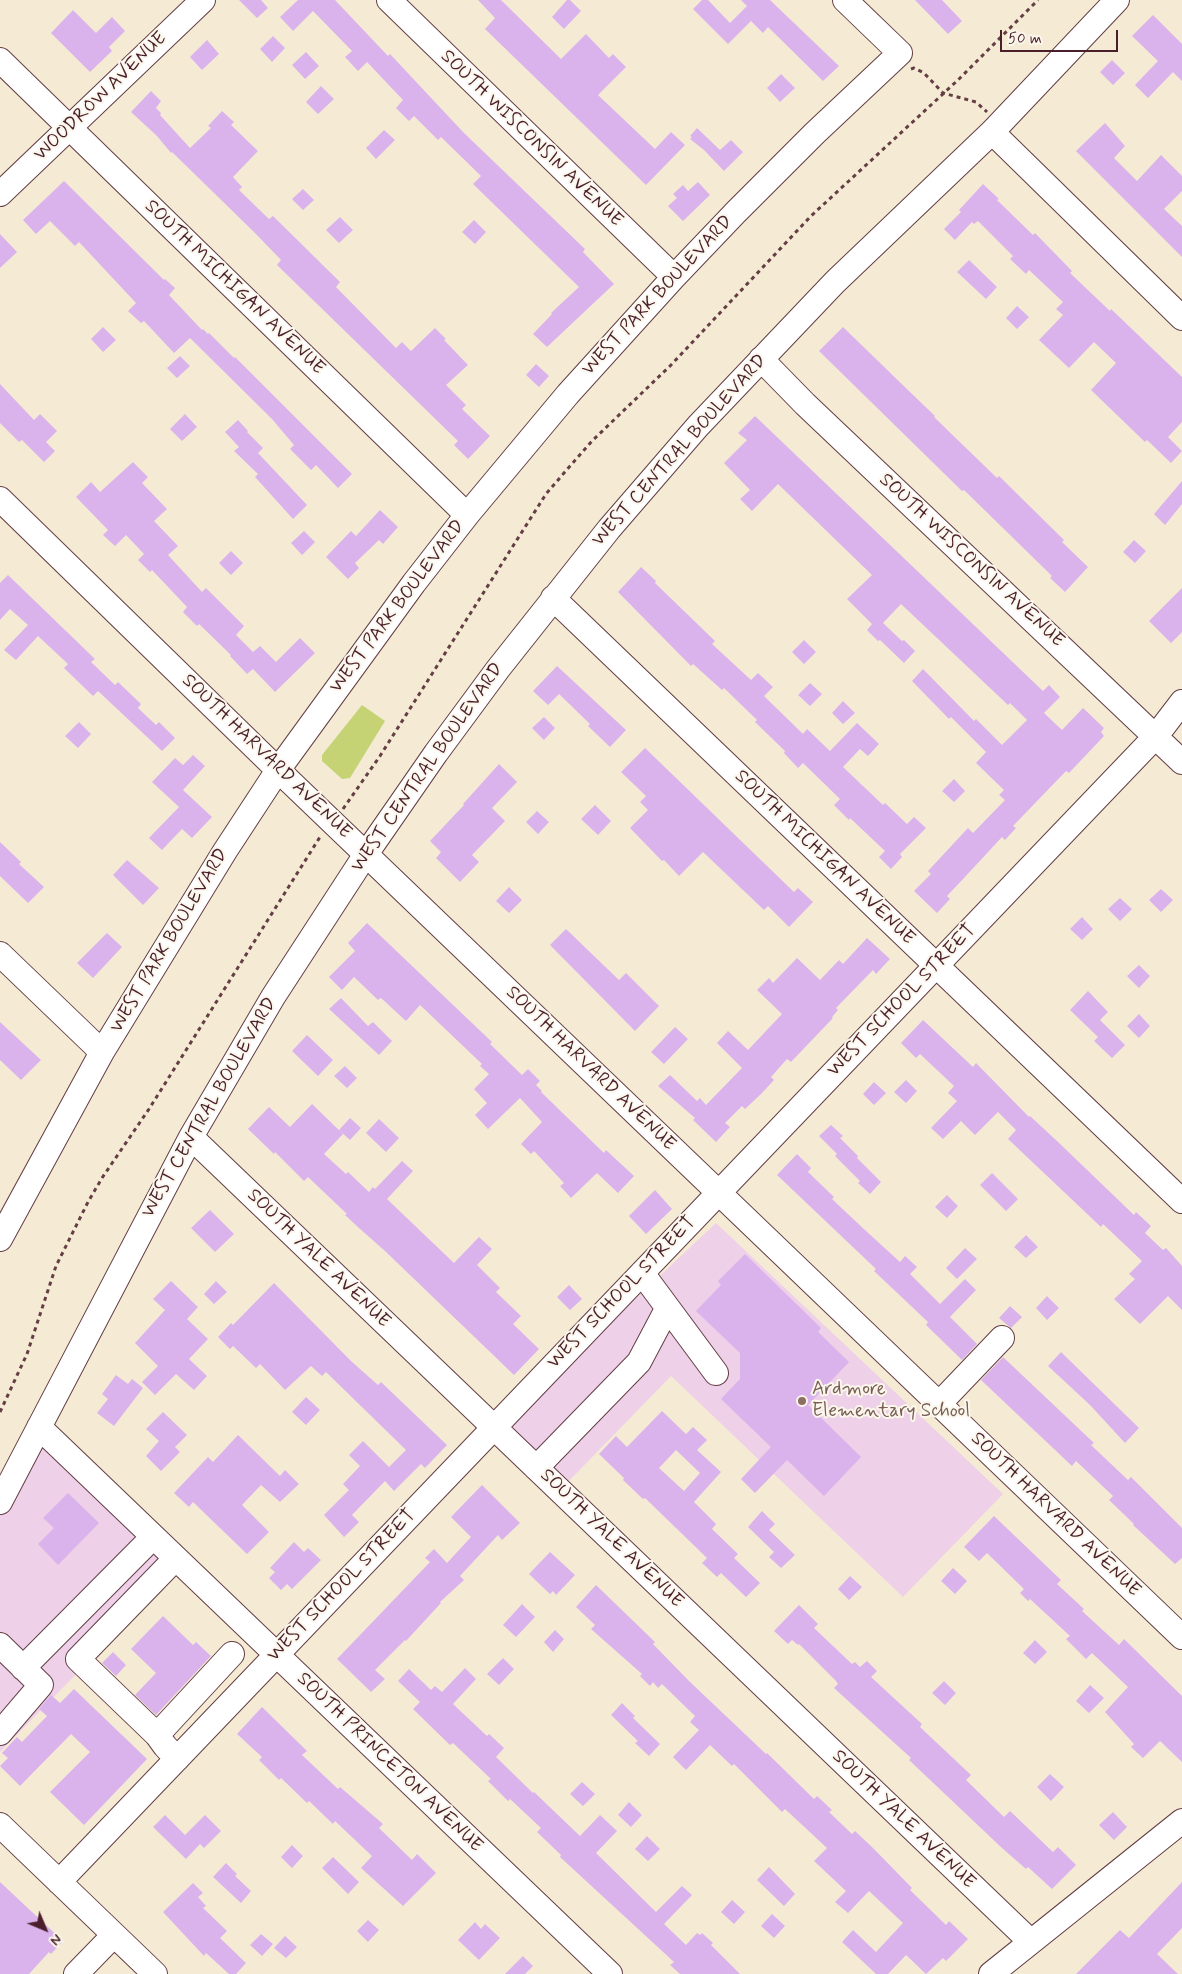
<!DOCTYPE html>
<style>
body{margin:0}
#map{position:relative;width:1182px;height:1974px;overflow:hidden;background:#f5ebd5;font-family:Mynerve,sans-serif}
canvas{display:block}
.north{position:absolute;left:20px;top:1904px;width:50px;height:50px;-webkit-text-stroke:4px #fbf7ec;paint-order:stroke;rotate:135deg;font-size:14px;font-weight:700;line-height:20px;text-align:center;color:#4a1f2b}
.north::after{content:'';display:block;margin:auto;width:18px;height:22px;background:#4a1f2b;clip-path:polygon(50% 0,100% 100%,50% 72%,0 100%)}
.scale{position:absolute;left:1000px;top:30px;width:118px;height:22px;box-sizing:border-box;border:2px solid #4a1f2b;border-top:0;padding-left:6px;font-size:15px;line-height:18px;white-space:nowrap;color:#4a1f2b;-webkit-text-stroke:4px #fbf7ec;paint-order:stroke}
</style>
<div id="map">
<canvas width="1182" height="1974"></canvas>
<div class="north">N</div>
<div class="scale">50 m</div>
</div>
<script>
const ctx = document.querySelector('canvas').getContext('2d');
ctx.lineJoin = 'round';
function paint(path, color) {
  ctx.fillStyle = color;
  ctx.fill(path, 'evenodd');
}
function toPath(rows) {
  const path = new Path2D();
  for (const r of rows) {
    path.moveTo(r[0], r[1]);
    for (let i = 2; i < r.length; i += 2) path.lineTo(r[i], r[i + 1]);
  }
  return path;
}
function stroke(path, color, width, dash) {
  ctx.strokeStyle = color;
  ctx.lineWidth = width;
  ctx.lineCap = dash ? 'butt' : 'round';
  ctx.setLineDash(dash || []);
  ctx.stroke(path);
}
function write(font, color, halo, rows, align = 'center') {
  ctx.font = font + ' Mynerve,sans-serif';
  ctx.lineWidth = 4;
  ctx.setLineDash([]);
  ctx.textBaseline = 'middle';
  ctx.strokeStyle = halo;
  ctx.fillStyle = color;
  for (const [text, x, y, turn = 0] of rows) {
    ctx.save();
    ctx.translate(x, y);
    ctx.rotate((+turn || 0) * Math.PI / 180);
    ctx.textAlign = isNaN(turn) ? turn : align;
    if (halo) ctx.strokeText(text, 0, 0);
    ctx.fillText(text, 0, 0);
    ctx.restore();
  }
}
const built = toPath([
 [716,1223,1003,1494,903,1597,671,1376,563,1487,499,1427],
 [40,1433,180,1568,0,1752,0,1511]
]);
const green = toPath([
 [362,705,385,721,350,778,342,779,322,761,322,755]
]);
const building = toPath([
 [239,0,261,0,268,8,257,18],
 [298,0,335,0,388,56,390,54,464,133,585,249,583,252,614,284,547,347,533,334,552,314,551,313,579,287,473,184,481,176,441,137,438,140,414,116,409,121,396,108,403,100,367,62,358,71,345,57,352,51,313,11,293,31,280,17],
 [478,0,501,0,561,59,586,34,609,58,613,54,626,67,598,95,655,149,671,132,685,145,646,185,485,29,495,18],
 [567,0,570,0,581,11,564,29,552,17],
 [702,0,708,0,730,23,747,6,741,0,770,0,839,66,823,81,768,27,763,33,751,21,728,44,693,9],
 [915,0,942,0,962,21,948,34],
 [73,10,96,33,112,17,125,31,109,47,112,51,90,72,51,33],
 [1153,15,1182,44,1182,81,1173,72,1148,98,1135,85,1158,61,1132,36],
 [273,36,285,48,272,62,260,49],
 [207,40,219,54,202,70,190,57],
 [306,52,319,66,305,79,292,65],
 [1112,60,1125,73,1113,85,1100,72],
 [781,74,795,88,780,102,767,88],
 [321,86,334,99,318,114,306,102],
 [151,91,161,101,156,108,161,113,160,115,190,148,211,128,208,126,222,111,234,122,231,125,258,151,233,177,242,187,239,190,269,219,273,216,340,282,336,287,396,348,402,342,411,351,435,328,446,339,444,340,468,365,446,385,466,405,462,409,490,436,468,459,454,445,458,441,277,265,281,260,255,233,172,152,171,153,157,136,131,112],
 [1105,123,1125,146,1114,158,1137,181,1161,155,1182,176,1182,191,1164,209,1182,226,1182,257,1076,151],
 [697,128,720,150,731,140,743,152,724,171,704,150,690,139,692,137,690,136],
 [384,130,395,140,376,159,366,148],
 [64,181,164,280,165,279,175,288,169,295,202,330,203,329,208,334,209,333,234,358,235,357,352,474,338,488,316,465,311,470,290,449,294,445,272,419,190,338,174,353,144,321,141,323,128,311,136,303,79,242,75,246,50,221,36,234,23,220],
 [698,182,710,195,683,221,668,206,677,198,673,194,683,185,688,191],
 [983,184,999,199,997,200,1033,235,1035,233,1072,271,1070,273,1110,311,1111,309,1182,377,1182,422,1168,437,1182,451,1171,463,1147,440,1145,442,1091,390,1116,363,1094,342,1069,368,1039,340,1063,315,1056,309,1063,302,1029,270,1026,274,1010,259,1013,256,978,221,974,224,972,222,955,240,944,229,961,212,959,210],
 [303,189,314,200,303,210,292,199],
 [340,217,353,230,339,243,326,230],
 [474,220,486,232,475,244,462,232],
 [0,234,17,252,0,268],
 [969,260,997,287,986,299,957,272],
 [1017,306,1029,317,1017,329,1006,318],
 [103,327,116,340,103,352,91,339],
 [843,327,910,392,935,416,934,417,997,478,999,476,1064,540,1062,542,1088,567,1065,592,1050,578,1052,576,964,490,962,491,819,351],
 [180,356,190,366,177,378,167,368],
 [536,364,549,376,539,387,526,375],
 [0,384,34,420,40,414,57,431,46,442,55,451,44,462,22,440,19,442,0,423],
 [185,414,197,427,182,441,170,429],
 [755,416,1043,691,1049,685,1060,697,1044,713,1062,730,1083,708,1104,728,1101,732,1104,736,1069,773,1066,771,1013,826,1016,828,1005,840,1002,837,964,878,947,896,950,899,937,913,914,891,931,874,928,871,968,828,973,833,1005,800,999,795,1004,790,976,763,986,752,951,717,949,719,912,681,923,669,974,721,976,719,1002,745,1027,720,1010,703,1008,705,901,604,883,623,902,641,904,640,915,651,904,663,880,640,878,641,867,630,872,624,847,599,872,575,778,484,752,511,740,499,750,490,724,463,747,440,738,433],
 [238,420,248,431,247,432,263,448,258,453,307,505,293,519,255,477,258,474,234,451,239,447,225,432],
 [133,462,148,477,142,483,167,509,154,521,178,546,168,555,202,592,206,588,244,626,236,635,253,652,260,646,276,662,300,638,315,653,275,692,253,669,247,674,230,656,231,655,199,624,197,626,183,612,187,607,152,570,150,572,138,560,144,554,126,535,115,546,103,535,108,530,76,497,91,482,100,492],
 [1182,481,1182,504,1165,525,1154,514],
 [380,510,398,527,383,544,379,540,355,563,359,568,348,579,326,557,351,531,356,536],
 [304,531,315,542,302,555,291,543],
 [1134,540,1146,551,1135,563,1123,552],
 [231,551,243,563,231,575,219,563],
 [641,567,656,581,655,583,715,641,712,644,751,680,758,673,773,687,764,696,803,734,807,729,830,751,857,723,879,744,868,756,860,749,843,767,883,805,885,803,907,824,914,817,926,828,900,854,902,857,891,869,879,857,885,851,850,818,849,820,834,805,840,799,803,763,798,768,784,753,785,751,755,722,757,720,724,688,722,690,693,664,691,666,618,592],
 [8,575,95,659,91,662,115,685,118,682,141,704,138,708,156,725,159,722,175,738,162,751,98,691,93,696,64,668,68,664,38,636,16,660,4,650,28,625,10,609,0,620,0,583],
 [1182,588,1182,632,1171,643,1149,621],
 [804,640,816,652,804,664,792,652],
 [557,666,626,730,610,747,588,726,590,724,559,694,548,705,533,691],
 [810,683,822,694,810,706,798,695],
 [843,701,855,713,843,724,832,713],
 [544,717,555,728,544,740,532,728],
 [79,722,91,734,78,748,65,736],
 [645,748,794,892,798,888,813,902,789,927,768,906,764,910,703,852,679,876,664,860,662,861,630,828,648,810,640,802,646,796,621,772],
 [193,755,205,766,183,790,212,817,192,838,182,829,162,850,149,838,179,807,152,782,175,758,183,765],
 [499,764,517,782,492,808,505,821,472,855,479,862,460,882,436,858,441,852,430,841,464,805,463,804],
 [954,779,965,791,954,802,942,791],
 [595,805,611,821,598,835,581,819],
 [537,811,549,822,538,834,526,822],
 [0,842,21,862,19,864,44,887,28,903,0,876],
 [127,860,159,888,143,905,113,875],
 [509,887,522,900,509,913,496,901],
 [1161,889,1173,900,1161,912,1149,900],
 [1120,898,1132,909,1120,921,1108,909],
 [1082,917,1093,929,1082,940,1070,929],
 [367,923,492,1042,490,1044,522,1075,528,1069,540,1081,536,1085,542,1091,541,1092,604,1153,606,1150,634,1176,618,1193,597,1173,571,1198,560,1186,564,1183,534,1151,531,1154,521,1144,542,1122,520,1098,488,1129,475,1115,487,1103,474,1089,489,1074,480,1066,482,1064,420,1005,406,1021,381,998,378,1000,354,977,342,990,329,977,355,951,348,943],
 [566,929,619,980,626,973,659,1006,635,1031,550,945],
 [107,933,122,947,93,978,77,963],
 [867,938,890,959,876,974,873,970,836,1008,838,1010,832,1017,833,1018,791,1062,787,1059,771,1077,774,1080,761,1094,745,1109,742,1106,725,1123,730,1127,716,1142,693,1120,695,1118,658,1086,670,1075,697,1101,700,1098,706,1105,742,1068,717,1043,728,1031,748,1050,782,1014,757,990,769,978,773,983,797,958,820,980,839,960,843,964],
 [1139,965,1150,976,1139,988,1127,976],
 [1088,991,1108,1012,1100,1020,1125,1045,1112,1058,1094,1041,1098,1037,1070,1010],
 [341,998,368,1026,373,1022,392,1041,379,1055,329,1009],
 [1139,1014,1150,1026,1139,1038,1127,1026],
 [923,1020,973,1067,976,1063,1029,1117,1030,1116,1057,1141,1134,1215,1136,1212,1151,1226,1145,1233,1163,1250,1166,1248,1182,1266,1182,1310,1168,1296,1140,1324,1114,1299,1135,1279,1129,1274,1142,1261,1103,1224,1101,1227,1008,1139,1016,1130,998,1112,975,1135,961,1121,943,1139,931,1128,957,1101,948,1093,954,1086,920,1054,916,1058,901,1043],
 [0,1022,41,1060,21,1080,0,1060],
 [675,1027,688,1039,664,1064,651,1052],
 [307,1035,333,1060,318,1076,292,1051],
 [345,1066,357,1078,347,1088,334,1076],
 [906,1080,917,1091,906,1103,894,1092],
 [874,1082,886,1093,874,1105,863,1094],
 [312,1104,343,1134,324,1154,346,1174,348,1172,369,1192,373,1187,375,1189,402,1161,413,1171,387,1199,454,1263,479,1237,492,1249,477,1265,500,1288,496,1292,521,1316,513,1324,539,1349,514,1375,385,1251,359,1228,345,1215,347,1214,308,1177,304,1181,275,1152,274,1154,248,1129,269,1107,290,1127],
 [350,1118,361,1128,350,1140,339,1130],
 [379,1119,399,1138,386,1152,366,1133],
 [831,1125,843,1136,840,1138,858,1156,857,1158,881,1182,870,1194,858,1183,860,1181,835,1156,837,1154,819,1136],
 [797,1154,811,1168,808,1172,834,1197,832,1199,866,1231,900,1262,905,1256,917,1267,910,1274,940,1304,965,1279,976,1290,950,1317,977,1344,962,1360,926,1325,928,1322,874,1271,876,1269,777,1175],
 [992,1173,1018,1199,1006,1211,980,1185],
 [655,1190,672,1209,646,1234,629,1216],
 [947,1195,958,1206,947,1218,935,1207],
 [210,1210,234,1234,215,1252,191,1228],
 [1026,1235,1038,1247,1026,1258,1014,1247],
 [965,1248,977,1259,957,1279,946,1268],
 [745,1254,821,1328,818,1332,849,1362,808,1405,861,1457,824,1496,787,1460,755,1493,741,1479,771,1447,721,1399,740,1379,740,1353,696,1311,721,1285,718,1281],
 [171,1281,198,1307,187,1319,208,1339,189,1359,207,1376,194,1390,176,1374,155,1395,142,1382,158,1366,135,1343,165,1310,153,1299],
 [216,1281,227,1292,214,1304,204,1294],
 [274,1283,351,1361,378,1385,381,1382,447,1445,425,1468,421,1464,394,1491,385,1481,352,1515,359,1522,344,1537,324,1515,349,1490,343,1484,360,1466,349,1455,363,1441,389,1467,406,1450,326,1372,322,1376,311,1366,285,1390,260,1364,256,1368,233,1346,230,1349,218,1337,231,1323,233,1325],
 [569,1285,582,1299,570,1310,557,1297],
 [1047,1296,1059,1308,1047,1320,1036,1308],
 [1010,1306,1022,1317,1011,1328,999,1318],
 [1061,1352,1139,1428,1125,1443,1090,1405,1048,1366],
 [1003,1357,1094,1443,1091,1445,1128,1480,1131,1477,1182,1528,1182,1558,1175,1564,1133,1525,1134,1524,1109,1500,1113,1496,1076,1461,1072,1466,981,1380],
 [116,1375,128,1384,132,1379,143,1388,114,1426,97,1413,108,1399,102,1394],
 [306,1397,320,1410,306,1425,292,1412],
 [662,1411,686,1434,693,1427,707,1440,697,1450,721,1472,694,1502,716,1524,712,1529,738,1554,734,1558,760,1583,746,1597,721,1573,717,1577,702,1563,707,1558,645,1498,643,1499,623,1480,624,1478,599,1454,616,1436,627,1447],
 [676,1450,700,1473,684,1491,659,1468],
 [163,1412,187,1435,175,1447,180,1452,161,1471,146,1456,159,1441,146,1429],
 [238,1435,280,1476,285,1470,299,1484,280,1502,261,1485,242,1505,269,1532,247,1554,193,1502,189,1507,174,1493,208,1457,213,1462],
 [482,1485,520,1523,502,1540,498,1535,460,1576,464,1580,440,1602,441,1603,406,1641,405,1640,375,1670,385,1679,371,1692,337,1659,430,1562,425,1558,434,1549,447,1563,471,1537,451,1517],
 [68,1493,99,1523,58,1565,38,1544,54,1528,43,1518],
 [762,1511,775,1524,769,1530,795,1555,781,1568,769,1557,774,1552,748,1527],
 [994,1516,1061,1580,1057,1584,1084,1609,1082,1611,1119,1645,1124,1639,1182,1696,1182,1762,1160,1741,1143,1758,1131,1747,1134,1744,1105,1712,1128,1687,1092,1653,1086,1659,1066,1639,1070,1636,1030,1599,1028,1601,1020,1593,1024,1589,987,1553,979,1561,964,1547],
 [294,1542,304,1552,308,1548,321,1560,292,1589,287,1584,281,1590,269,1578,275,1572,270,1568],
 [550,1552,575,1575,556,1595,553,1591,550,1594,529,1574],
 [953,1568,967,1581,955,1594,941,1581],
 [850,1576,862,1587,849,1600,838,1589],
 [596,1585,655,1642,653,1644,689,1681,766,1754,767,1753,814,1799,817,1796,832,1810,829,1812,852,1834,855,1831,873,1848,912,1888,910,1890,946,1925,949,1921,968,1939,946,1961,943,1958,926,1974,906,1955,888,1974,876,1974,842,1942,853,1930,876,1952,903,1923,869,1891,848,1913,835,1902,846,1891,814,1861,827,1848,785,1809,782,1812,734,1764,732,1766,710,1745,686,1770,673,1757,699,1730,690,1722,695,1716,662,1684,658,1688,653,1682,650,1686,640,1676,642,1674,591,1629,595,1625,576,1607],
 [522,1604,535,1617,516,1637,503,1625],
 [799,1605,818,1624,814,1628,852,1664,855,1662,860,1667,867,1661,877,1671,871,1677,922,1724,920,1727,971,1775,966,1780,1004,1817,1010,1811,1053,1852,1058,1847,1076,1865,1052,1889,1028,1867,1026,1869,1002,1848,909,1760,911,1758,834,1688,838,1684,836,1681,799,1644,798,1645,792,1640,788,1644,774,1631],
 [163,1616,193,1645,196,1642,211,1656,156,1715,135,1695,156,1673,131,1649],
 [555,1630,564,1639,553,1652,544,1642],
 [1035,1640,1047,1652,1035,1664,1023,1653],
 [113,1652,126,1665,116,1676,102,1663],
 [503,1658,514,1669,499,1685,487,1674],
 [465,1668,476,1679,453,1704,487,1736,489,1734,504,1748,496,1757,533,1793,534,1792,580,1836,600,1815,617,1831,596,1853,656,1912,682,1886,692,1895,664,1924,686,1945,697,1933,700,1935,702,1933,713,1943,711,1945,740,1974,680,1974,670,1965,674,1962,560,1857,561,1855,537,1832,541,1828,510,1799,508,1801,488,1781,491,1779,453,1743,450,1745,413,1709,420,1702,398,1681,409,1669,431,1690,435,1686,442,1692],
 [944,1681,956,1693,945,1705,932,1693],
 [1090,1685,1104,1698,1089,1713,1076,1701],
 [74,1689,147,1759,84,1825,50,1792,90,1752,71,1734,20,1786,0,1766,8,1758,2,1753,17,1737,22,1742,47,1716,39,1709,51,1695,60,1703],
 [622,1703,635,1716,633,1718,660,1744,649,1756,635,1743,638,1741,611,1715],
 [262,1707,307,1751,302,1755,338,1789,340,1787,383,1824,379,1828,412,1860,417,1854,436,1873,403,1906,361,1868,372,1856,335,1821,333,1824,309,1801,307,1803,281,1778,279,1780,259,1760,262,1757,237,1734],
 [1050,1774,1064,1787,1051,1801,1037,1787],
 [582,1782,595,1794,583,1806,570,1794],
 [629,1802,642,1815,631,1827,618,1815],
 [1113,1812,1127,1827,1114,1840,1099,1825],
 [165,1815,185,1835,205,1815,221,1831,204,1848,200,1844,186,1859,153,1827],
 [647,1836,660,1849,648,1861,635,1849],
 [292,1845,303,1856,292,1868,281,1857],
 [333,1857,359,1882,348,1894,322,1868],
 [226,1863,237,1874,235,1876,251,1891,241,1903,213,1877],
 [769,1867,795,1894,784,1906,757,1880],
 [0,1882,63,1941,51,1954,49,1952,29,1974,0,1974],
 [1182,1882,1182,1928,1157,1954,1178,1974,1076,1974,1120,1930,1129,1938],
 [193,1883,203,1893,198,1897,206,1906,203,1908,227,1931,220,1938,246,1963,236,1974,229,1974,206,1953,204,1956,163,1912],
 [732,1900,745,1912,734,1924,721,1912],
 [772,1914,785,1926,774,1938,761,1926],
 [368,1920,379,1930,368,1942,357,1931],
 [475,1922,481,1929,485,1924,500,1938,479,1960,458,1940],
 [261,1934,273,1944,262,1956,250,1945],
 [285,1936,297,1947,286,1958,274,1948],
 [523,1956,533,1966,525,1974,505,1974]
]);
const path = toPath([
 [911,69,914,68,924,73,943,93,976,102,987,112],
 [343,809,380,756,546,494,564,473,592,441,671,365,811,216,958,80,1038,0],
 [0,1412,27,1354,56,1266,88,1202,102,1178,149,1109,320,837]
]);
const minor = toPath([
 [389,0,674,277],
 [0,60,467,515],
 [992,132,1182,318],
 [0,194,203,0],
 [761,359,805,404,1182,762],
 [0,499,278,770,1182,1637],
 [553,598,1182,1201],
 [0,954,102,1052],
 [191,1137,1031,1942],
 [0,1239,102,1052,225,851,278,770,414,583,467,515,568,394,674,277,736,212,815,133,900,53,845,0],
 [642,1273,716,1373],
 [939,1404,1002,1338],
 [39,1427,610,1974],
 [536,1468,639,1362,667,1309],
 [0,1502,191,1137,273,997,366,854,436,753,498,669,609,529,698,426,835,282,992,132,1117,0],
 [176,1558,78,1659,157,1735,165,1746,177,1759],
 [0,1645,41,1685,0,1733],
 [23,1668,153,1537],
 [157,1735,232,1654],
 [0,1825,155,1974],
 [59,1882,1156,736,1182,702],
 [76,1974,114,1935],
 [991,1974,1182,1821]
]);
const markers = [
 [802,1401,5,"#8d6e63"]
];
const streetNames = [
 ["WOODROW AVENUE",101,97,-44],
 ["SOUTH WISCONSIN AVENUE",531,139,44],
 ["SOUTH MICHIGAN AVENUE",234,288,44],
 ["WEST PARK BOULEVARD",658,296,-47],
 ["WEST CENTRAL BOULEVARD",680,451,-48],
 ["SOUTH WISCONSIN AVENUE",971,561,43],
 ["WEST PARK BOULEVARD",398,607,-53],
 ["SOUTH HARVARD AVENUE",266,757,44],
 ["WEST CENTRAL BOULEVARD",428,768,-55],
 ["SOUTH MICHIGAN AVENUE",824,858,44],
 ["WEST PARK BOULEVARD",170,941,-59],
 ["WEST SCHOOL STREET",902,1001,-46],
 ["SOUTH HARVARD AVENUE",590,1069,44],
 ["WEST CENTRAL BOULEVARD",210,1108,-60],
 ["SOUTH YALE AVENUE",318,1259,44],
 ["WEST SCHOOL STREET",622,1293,-46],
 ["SOUTH HARVARD AVENUE",1055,1515,44],
 ["SOUTH YALE AVENUE",611,1539,44],
 ["WEST SCHOOL STREET",342,1586,-46],
 ["SOUTH PRINCETON AVENUE",389,1763,44],
 ["SOUTH YALE AVENUE",903,1820,44]
];
const educationNames = [
 ["Ardmore",812,1390],
 ["Elementary School",812,1412]
];
paint(built, '#eed0e8');
paint(green, '#c5d375');
paint(building, '#dab3ec');
stroke(minor, '#643e44', 26);
stroke(path, '#643e44', 3, [4, 4]);
stroke(minor, '#fff', 24);
for (const [x, y, r, color] of markers) {
  const dot = new Path2D();
  dot.arc(x, y, r, 0, 2 * Math.PI);
  ctx.fillStyle = color;
  ctx.fill(dot);
  stroke(dot, '#fbf7ec', 2);
}
write('19px', '#4a1f2b', '#fbf7ec', streetNames);
write('19px', '#785e54', '#fbf7ec', educationNames, 'left');
</script>
